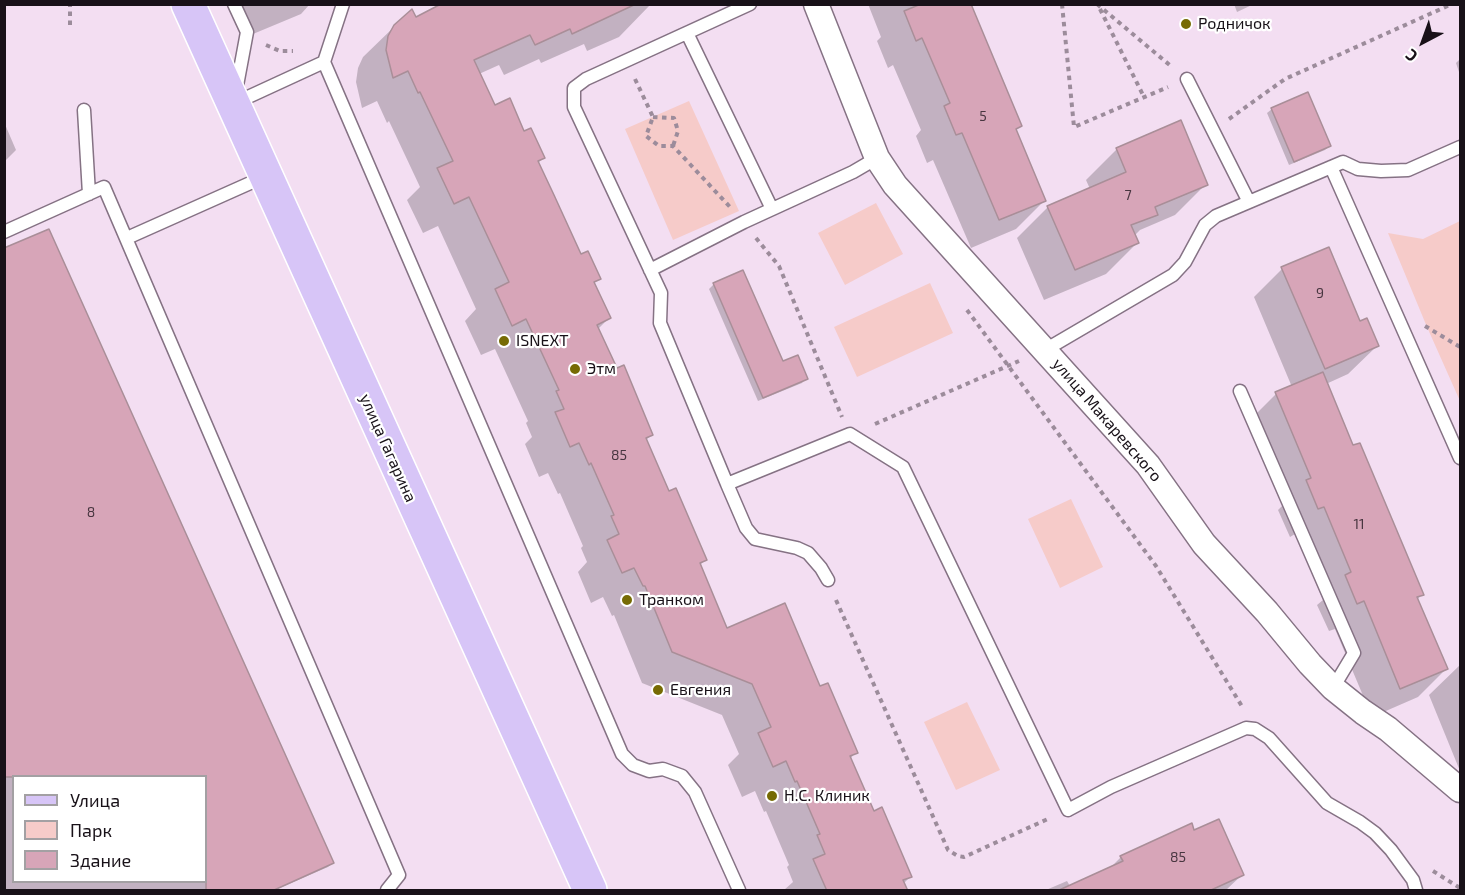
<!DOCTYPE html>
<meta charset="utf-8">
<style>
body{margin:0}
#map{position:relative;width:1465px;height:895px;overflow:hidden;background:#f3def2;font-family:"Exo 2",sans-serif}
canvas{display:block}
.frame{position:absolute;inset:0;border:6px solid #181118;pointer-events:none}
.legend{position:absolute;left:12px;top:775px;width:195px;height:108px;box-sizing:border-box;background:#fff;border:2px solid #a3a0a3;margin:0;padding:8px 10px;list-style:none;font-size:18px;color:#181118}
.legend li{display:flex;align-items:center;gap:12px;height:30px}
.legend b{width:30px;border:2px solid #a3a0a3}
.north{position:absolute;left:1393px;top:12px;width:60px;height:60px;-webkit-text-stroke:4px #fff;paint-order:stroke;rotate:221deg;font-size:16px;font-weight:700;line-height:24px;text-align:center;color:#181118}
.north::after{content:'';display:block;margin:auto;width:21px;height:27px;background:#181118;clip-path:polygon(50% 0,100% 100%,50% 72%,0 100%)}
</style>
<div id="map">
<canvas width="1465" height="895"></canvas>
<div class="frame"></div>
<ul class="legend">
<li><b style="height:8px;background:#d7c5f7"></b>Улица</li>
<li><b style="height:16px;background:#f6cbc9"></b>Парк</li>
<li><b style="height:16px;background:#d7a5b8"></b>Здание</li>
</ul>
<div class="north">С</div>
</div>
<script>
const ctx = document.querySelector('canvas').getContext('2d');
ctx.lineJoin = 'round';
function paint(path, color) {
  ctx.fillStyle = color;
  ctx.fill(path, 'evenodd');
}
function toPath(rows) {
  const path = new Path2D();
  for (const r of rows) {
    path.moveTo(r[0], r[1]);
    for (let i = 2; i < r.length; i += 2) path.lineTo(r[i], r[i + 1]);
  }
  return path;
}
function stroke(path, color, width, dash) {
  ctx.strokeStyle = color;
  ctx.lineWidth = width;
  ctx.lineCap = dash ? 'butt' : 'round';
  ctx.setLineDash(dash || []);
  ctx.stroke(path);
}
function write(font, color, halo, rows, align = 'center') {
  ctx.font = font + ' "Exo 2",sans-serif';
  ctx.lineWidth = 4.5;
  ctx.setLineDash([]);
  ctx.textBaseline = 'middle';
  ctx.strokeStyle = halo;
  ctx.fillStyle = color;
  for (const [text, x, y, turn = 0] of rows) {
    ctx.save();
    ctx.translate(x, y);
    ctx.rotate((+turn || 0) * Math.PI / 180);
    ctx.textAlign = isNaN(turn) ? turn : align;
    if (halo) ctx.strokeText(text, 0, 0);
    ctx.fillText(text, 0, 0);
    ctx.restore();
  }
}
const green = toPath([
 [689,101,739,211,673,240,625,129],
 [876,203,903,254,845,285,818,233],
 [1460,221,1460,401,1427,327,1388,233,1423,239],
 [930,283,953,333,857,377,834,327],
 [1071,499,1103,567,1060,588,1028,519],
 [967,702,1000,770,956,790,924,722]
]);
const shadow = toPath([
 [240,4,310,4,301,14,253,34],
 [453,4,651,4,619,37,587,51,584,44,541,63,539,59,504,75,499,65,479,74,495,107,524,133,543,158,538,163,580,256,599,279,593,284,609,318,598,329,616,370,652,434,646,440,668,493,705,560,699,566,726,630,819,688,856,752,850,759,873,813,910,877,903,884,906,890,784,890,793,882,787,867,789,865,766,811,764,812,755,791,742,797,728,765,739,754,722,715,642,683,614,615,612,616,603,597,591,603,578,572,587,562,581,548,583,546,560,493,558,494,548,473,539,477,525,444,532,437,526,423,528,421,495,349,481,355,465,321,476,309,438,226,423,233,407,200,420,187,389,121,387,123,377,101,362,108,356,82,358,68,363,57,395,26],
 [868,4,969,4,1020,126,1015,131,1045,200,1016,229,971,248,933,160,927,163,916,136,921,130,893,65,888,68,877,41,881,37],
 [1234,4,1254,4,1237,12],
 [1460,59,1460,75,1456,63],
 [1272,109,1329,146,1325,150,1289,165,1267,113],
 [4,122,16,150,4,162],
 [1117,149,1206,184,1175,215,1140,230,1134,236,1137,243,1106,274,1044,300,1017,238,1048,207,1090,189,1086,180],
 [4,250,332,863,328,867,275,890,4,890],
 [14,776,206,776,206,882,14,882],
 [1282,269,1360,323,1377,346,1348,374,1326,384,1353,447,1422,594,1417,600,1446,669,1418,697,1372,717,1335,629,1329,631,1317,605,1323,600,1295,534,1290,537,1278,510,1283,505,1248,422,1276,394,1292,387,1254,297],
 [714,284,782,363,806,378,802,383,758,401,709,289],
 [1460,665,1460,771,1429,695],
 [1193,832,1242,875,1226,890,1046,890,1067,881,1070,886,1108,870,1121,857]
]);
const building = toPath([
 [441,4,636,4,572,34,570,29,535,45,530,35,474,60,495,105,510,98,524,131,531,128,545,158,538,161,554,195,581,254,588,251,601,279,594,282,611,318,597,325,617,368,624,365,653,435,646,438,669,491,676,488,707,560,700,563,727,628,785,603,820,686,828,683,858,753,850,756,874,811,882,807,912,877,903,880,908,891,827,891,813,859,825,854,817,835,820,834,797,781,795,782,786,761,773,767,758,733,771,727,752,684,672,652,645,586,643,586,634,568,622,573,607,540,619,534,611,516,614,515,591,463,589,465,579,443,570,447,555,412,564,409,556,391,559,390,526,319,512,326,495,289,509,282,469,197,454,204,437,168,453,161,420,92,418,93,408,71,393,78,386,50,388,36,394,25,412,9,416,17,441,4],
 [921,4,971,4,1022,126,1016,129,1046,201,999,220,962,133,956,135,944,106,950,103,922,38,916,41,904,11,921,4],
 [1308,92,1331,146,1294,162,1271,108,1308,92],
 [1181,120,1208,185,1155,207,1158,215,1131,225,1139,243,1075,270,1047,206,1126,172,1116,148,1181,120],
 [49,229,334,863,272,891,206,891,206,777,4,777,4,248,49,229],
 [1329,247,1360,321,1367,318,1379,346,1325,369,1281,267,1329,247],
 [743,270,783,361,798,355,808,379,763,398,713,283,743,270],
 [1323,372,1353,445,1360,443,1424,595,1417,597,1448,669,1400,689,1364,601,1357,604,1345,575,1351,572,1324,507,1318,509,1306,480,1311,478,1275,392,1323,372],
 [1219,819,1244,875,1209,891,1057,891,1123,861,1120,856,1192,823,1194,830,1219,819]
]);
const path = toPath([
 [1062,4,1074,127,1168,87],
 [1097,4,1172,67],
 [1100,9,1144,97],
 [70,25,70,4],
 [266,45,280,51,293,51],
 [635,79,653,117,646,136,659,146,673,146,730,207],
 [653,117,674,118,678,131,673,146],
 [1229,119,1285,79,1452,4],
 [756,238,779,266,842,417],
 [967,310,1156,566,1243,708],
 [1425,326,1460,347],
 [875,424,1019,361],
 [836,600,948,850,958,856,964,857,1050,818],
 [1433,871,1460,888]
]);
const service = toPath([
 [234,4,247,32,236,91],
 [343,4,324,62,622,754,633,765,649,771,663,769,682,776,695,792,739,890],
 [687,33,772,209],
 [1187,79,1249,202],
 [235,103,324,62],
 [84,110,89,194],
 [1331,167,1460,458],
 [4,232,104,187,399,875,387,890],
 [127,238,266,176],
 [650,270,744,222,853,172,877,158],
 [1045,350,1173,275,1185,262,1205,225,1216,216,1343,162,1358,169,1381,171,1408,170,1460,147],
 [1240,391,1354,653,1333,688],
 [727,484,660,323,661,293,574,107,574,88,586,79,750,4],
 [828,580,821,568,808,553,797,548,755,539,746,528,727,484,850,434,903,467,1068,810,1111,787,1246,728,1255,729,1269,738,1327,803,1360,822,1375,833,1391,850,1413,880,1416,890]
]);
const minor = toPath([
 [816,4,877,158,895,185,1148,465,1204,544,1267,612,1310,664,1333,688,1363,712,1388,729,1460,790]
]);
const primary = toPath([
 [188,4,590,890]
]);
const markers = [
 [1186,24,6,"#766b04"],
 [504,341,6,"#766b04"],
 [575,369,6,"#766b04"],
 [627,600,6,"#766b04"],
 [658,690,6,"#766b04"],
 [772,796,6,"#766b04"]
];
const numberNames = [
 ["5",983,116],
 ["7",1128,195],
 ["9",1320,293],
 ["85",619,455],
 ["8",91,512],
 ["11",1359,524],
 ["85",1178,857]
];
const poiNames = [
 ["Родничок",1198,24],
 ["ISNEXT",516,341],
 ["Этм",587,369],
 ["Транком",639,600],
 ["Евгения",670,690],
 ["Н.С. Клиник",784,796]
];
const streetNames = [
 ["улица Макаревского",1107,420,49],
 ["улица Гагарина",388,448,66]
];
paint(green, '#f6cbc9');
paint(shadow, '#0003');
paint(building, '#d7a5b8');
stroke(building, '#a98e98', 1.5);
stroke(service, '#857284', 15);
stroke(minor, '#857284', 27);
stroke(primary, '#fff', 36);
stroke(path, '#9c8c9b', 4, [4.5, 4.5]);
stroke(service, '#fff', 12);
stroke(minor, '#fff', 24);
stroke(primary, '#d7c5f7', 33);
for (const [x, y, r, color] of markers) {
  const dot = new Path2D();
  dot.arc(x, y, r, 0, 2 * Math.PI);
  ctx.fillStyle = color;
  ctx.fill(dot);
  stroke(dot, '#fff', 2);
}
write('14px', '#483640', null, numberNames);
write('16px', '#181118', '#fff', poiNames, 'left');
write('16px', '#181118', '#fff', streetNames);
</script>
